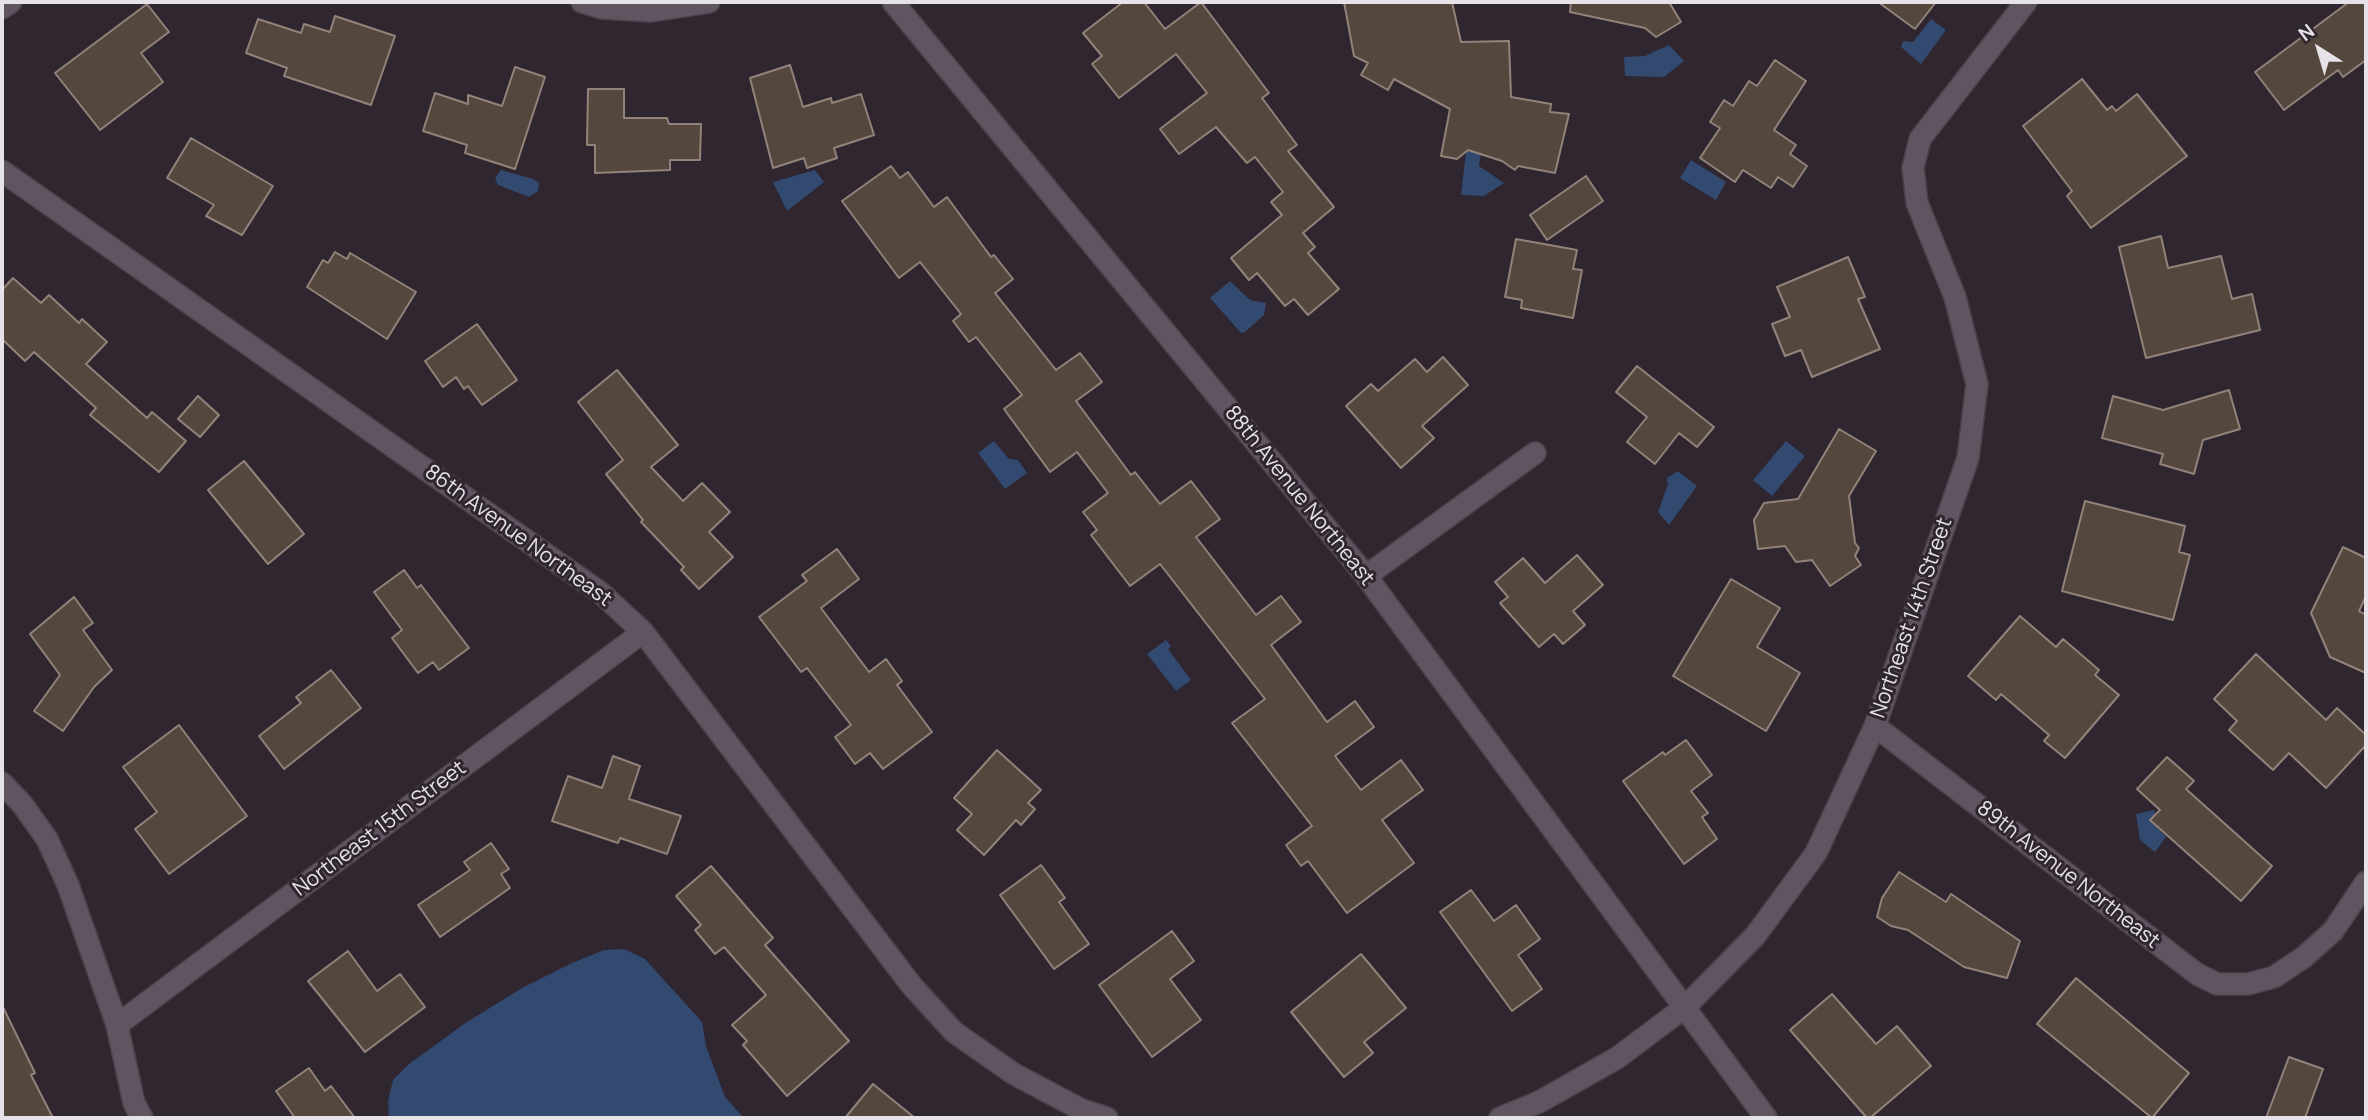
<!DOCTYPE html>
<style>
body{margin:0}
#map{position:relative;width:2368px;height:1120px;overflow:hidden;background:#2f2630;font-family:Manrope,sans-serif}
canvas{display:block}
.frame{position:absolute;inset:0;border:4px solid #e7e1e8;pointer-events:none}
.north{position:absolute;left:2284px;top:14px;width:70px;height:70px;-webkit-text-stroke:5px #2f2630;paint-order:stroke;rotate:323deg;font-size:19px;font-weight:700;line-height:28px;text-align:center;color:#e7e1e8}
.north::after{content:'';display:block;margin:auto;width:24px;height:32px;background:#e7e1e8;clip-path:polygon(50% 0,100% 100%,50% 72%,0 100%)}
</style>
<div id="map">
<canvas width="2368" height="1120"></canvas>
<div class="frame"></div>
<div class="north">N</div>
</div>
<script>
const ctx = document.querySelector('canvas').getContext('2d');
ctx.lineJoin = 'round';
function paint(path, color) {
  ctx.fillStyle = color;
  ctx.fill(path, 'evenodd');
}
function toPath(rows) {
  const path = new Path2D();
  for (const r of rows) {
    path.moveTo(r[0], r[1]);
    for (let i = 2; i < r.length; i += 2) path.lineTo(r[i], r[i + 1]);
  }
  return path;
}
function stroke(path, color, width, dash) {
  ctx.strokeStyle = color;
  ctx.lineWidth = width;
  ctx.lineCap = dash ? 'butt' : 'round';
  ctx.setLineDash(dash || []);
  ctx.stroke(path);
}
function write(font, color, halo, rows, align = 'center') {
  ctx.font = font + ' Manrope,sans-serif';
  ctx.lineWidth = 6;
  ctx.setLineDash([]);
  ctx.textBaseline = 'middle';
  ctx.strokeStyle = halo;
  ctx.fillStyle = color;
  for (const [text, x, y, turn = 0] of rows) {
    ctx.save();
    ctx.translate(x, y);
    ctx.rotate((+turn || 0) * Math.PI / 180);
    ctx.textAlign = isNaN(turn) ? turn : align;
    if (halo) ctx.strokeText(text, 0, 0);
    ctx.fillText(text, 0, 0);
    ctx.restore();
  }
}
const water = toPath([
 [1931,19,1946,30,1921,64,1901,47,1903,41,1913,42],
 [1669,45,1684,61,1664,77,1625,76,1624,57,1645,56],
 [1467,144,1482,146,1479,166,1504,183,1484,196,1461,195],
 [1691,160,1726,182,1716,200,1680,178],
 [501,170,533,179,539,183,538,191,529,197,498,185,495,178],
 [815,170,824,182,787,211,773,182],
 [1230,281,1250,300,1266,303,1264,315,1245,332,1241,333,1210,298],
 [994,441,1009,459,1018,460,1027,473,1005,489,978,453],
 [1786,441,1805,456,1772,496,1753,480],
 [1678,471,1697,486,1669,525,1658,512,1668,484,1667,478],
 [1166,640,1171,646,1168,649,1191,680,1176,691,1147,654],
 [2154,810,2156,826,2166,837,2155,852,2140,840,2136,814],
 [624,949,645,959,702,1022,706,1046,725,1097,744,1118,389,1118,388,1101,393,1080,409,1064,464,1024,522,988,572,963,604,950]
]);
const building = toPath([
 [1123,2,1144,2,1165,29,1201,2,1269,93,1262,98,1297,145,1288,151,1334,207,1303,233,1315,247,1308,253,1339,289,1308,315,1294,299,1285,306,1257,273,1249,280,1231,258,1282,215,1271,202,1283,192,1255,157,1247,163,1216,127,1179,154,1160,129,1207,93,1176,54,1119,98,1092,64,1102,56,1083,33,1123,2],
 [1344,2,1452,2,1461,42,1509,41,1511,97,1551,104,1550,112,1569,114,1555,173,1518,166,1515,170,1502,161,1468,150,1457,159,1441,156,1450,109,1394,79,1388,90,1361,75,1368,63,1354,56,1344,2],
 [1571,2,1669,2,1681,22,1656,37,1645,28,1570,12,1571,2],
 [1878,2,1936,2,1915,29,1878,2],
 [2349,2,2366,2,2366,60,2343,77,2338,70,2284,110,2255,72,2349,2],
 [147,4,169,32,141,53,163,82,100,130,55,73,147,4],
 [335,16,395,36,371,105,284,76,287,68,246,53,258,19,301,33,304,24,330,32,335,16],
 [1775,60,1806,81,1774,130,1796,145,1790,154,1807,166,1793,187,1778,177,1771,188,1743,170,1735,182,1700,158,1720,128,1710,122,1724,100,1733,106,1749,81,1757,86,1775,60],
 [790,65,803,107,831,98,832,103,861,94,874,135,834,148,837,158,807,168,804,158,773,168,750,78,790,65],
 [515,67,545,77,515,169,465,153,467,145,423,131,435,93,468,104,468,95,502,106,515,67],
 [2082,79,2107,110,2112,106,2116,111,2137,94,2187,156,2091,228,2067,196,2072,191,2023,126,2082,79],
 [588,89,624,89,624,118,667,118,669,124,701,124,700,160,670,160,670,170,595,173,595,145,587,145,588,89],
 [191,138,273,186,242,235,206,216,214,205,167,178,191,138],
 [891,166,900,178,908,172,934,207,947,197,991,257,994,255,1013,279,995,293,1056,370,1080,353,1102,382,1076,401,1131,475,1135,472,1160,504,1191,481,1220,519,1196,537,1256,615,1281,596,1301,622,1271,645,1327,722,1355,701,1374,727,1335,756,1361,790,1401,760,1423,790,1382,820,1414,863,1347,913,1308,861,1301,866,1286,845,1312,826,1232,723,1265,699,1160,564,1130,586,1091,535,1097,530,1083,512,1108,493,1077,452,1050,472,1004,409,1022,395,976,337,969,342,953,321,961,314,920,262,899,278,842,201,891,166],
 [1586,176,1603,201,1547,240,1530,215,1586,176],
 [2161,236,2168,268,2221,256,2232,299,2252,294,2260,330,2146,358,2119,247,2161,236],
 [1516,239,1577,250,1573,269,1582,270,1573,318,1521,308,1522,300,1505,297,1516,239],
 [335,252,347,259,350,253,416,292,387,339,307,287,323,260,328,263,335,252],
 [1848,257,1865,297,1858,299,1880,349,1812,377,1801,350,1785,356,1772,324,1790,317,1777,287,1848,257],
 [13,278,41,303,49,295,79,323,82,319,107,342,86,364,147,418,152,412,186,441,159,472,90,415,96,408,34,352,25,361,2,339,2,290,13,278],
 [477,324,517,380,482,405,468,386,464,389,456,377,443,387,425,361,477,324],
 [1443,357,1468,385,1422,426,1434,438,1401,468,1346,406,1371,384,1378,391,1415,359,1427,372,1443,357],
 [1637,366,1714,427,1697,447,1679,433,1655,464,1627,442,1647,417,1616,392,1637,366],
 [617,370,678,445,651,467,683,501,702,483,730,512,709,532,733,557,699,589,681,570,684,567,641,522,643,520,606,474,623,460,578,402,617,370],
 [2229,390,2240,429,2203,440,2194,474,2160,464,2163,454,2102,438,2113,396,2163,410,2229,390],
 [198,396,219,415,200,437,178,419,198,396],
 [1839,429,1876,451,1849,496,1855,543,1859,548,1855,556,1861,565,1830,586,1812,560,1796,562,1785,546,1758,549,1754,520,1764,503,1798,499,1839,429],
 [244,461,304,534,268,564,208,490,244,461],
 [2085,501,2185,526,2179,552,2190,555,2173,620,2062,591,2085,501],
 [2343,547,2366,558,2366,596,2359,611,2366,615,2366,673,2330,657,2311,613,2343,547],
 [837,549,859,579,821,608,869,672,886,659,902,681,897,685,932,732,883,769,870,753,855,764,835,737,851,725,807,668,801,672,759,617,807,581,802,575,837,549],
 [1577,555,1603,585,1573,611,1585,625,1563,644,1554,634,1539,647,1500,603,1508,597,1495,582,1523,558,1545,583,1577,555],
 [404,570,417,588,421,585,469,648,439,670,433,662,418,673,392,638,402,630,374,592,404,570],
 [1731,579,1780,608,1757,647,1800,673,1766,731,1673,676,1731,579],
 [74,597,93,623,83,630,112,670,94,687,63,731,34,711,60,675,30,634,74,597],
 [2020,616,2056,647,2063,639,2099,670,2095,675,2119,695,2065,758,2044,741,2049,735,2001,694,1996,700,1968,676,2020,616],
 [2256,654,2326,720,2337,708,2366,735,2366,745,2326,788,2289,753,2273,770,2229,730,2237,721,2214,699,2256,654],
 [331,670,361,708,284,769,259,736,301,703,296,697,331,670],
 [179,725,247,816,169,874,135,829,157,812,123,767,179,725],
 [1686,740,1712,775,1691,791,1708,813,1702,817,1717,839,1684,864,1623,781,1663,752,1665,755,1686,740],
 [997,750,1041,790,1028,803,1035,809,1021,825,1016,820,984,855,957,830,972,814,954,798,997,750],
 [613,756,640,766,629,799,681,816,667,854,620,838,618,843,552,821,568,776,602,788,613,756],
 [2167,757,2194,781,2186,789,2272,866,2241,901,2150,820,2160,810,2137,789,2167,757],
 [491,843,509,869,501,874,510,888,440,937,418,905,470,870,464,862,491,843],
 [1041,865,1065,898,1059,902,1089,944,1054,969,1000,895,1041,865],
 [711,866,773,938,765,945,849,1041,787,1096,743,1045,747,1041,732,1025,766,995,724,947,715,954,695,930,701,925,676,896,711,866],
 [1899,872,1946,902,1951,894,2020,941,2007,978,1964,967,1908,930,1891,926,1877,917,1882,898,1899,872],
 [1471,890,1494,921,1516,905,1540,939,1518,955,1542,989,1512,1011,1440,912,1471,890],
 [1172,931,1194,961,1170,979,1201,1020,1152,1057,1099,985,1172,931],
 [348,951,377,991,400,974,425,1007,365,1052,308,981,348,951],
 [1361,954,1406,1008,1364,1042,1373,1053,1344,1077,1291,1012,1361,954],
 [2076,978,2189,1073,2152,1118,2037,1024,2076,978],
 [1832,994,1876,1044,1897,1026,1931,1066,1870,1118,1867,1118,1790,1030,1832,994],
 [2,1005,35,1073,31,1075,53,1118,2,1118,2,1005],
 [2289,1057,2323,1069,2305,1118,2266,1118,2289,1057],
 [309,1068,325,1091,331,1086,355,1118,295,1118,276,1091,309,1068],
 [873,1084,915,1118,845,1118,873,1084]
]);
const street = toPath([
 [582,2,602,8,651,11,709,2],
 [893,2,1366,576,1766,1118],
 [2,8,11,2],
 [2,171,601,593,643,632,912,986,954,1032,1014,1074,1082,1110,1107,1118],
 [1366,576,1535,453],
 [1875,726,2197,974,2217,984,2248,984,2274,977,2304,957,2333,931,2366,882],
 [2,783,22,804,47,839,68,885,117,1025,134,1103,142,1118],
 [117,1025,643,632],
 [1500,1118,1539,1102,1617,1058,1685,1007,1755,936,1816,853,1875,726,1968,458,1977,384,1955,297,1917,203,1913,168,1920,139,2026,2]
]);
const streetNames = [
 ["88th Avenue Northeast",1299,496,51],
 ["86th Avenue Northeast",518,536,36],
 ["Northeast 14th Street",1912,618,-71],
 ["Northeast 15th Street",380,829,-37],
 ["89th Avenue Northeast",2068,875,38]
];
paint(water, '#324970');
paint(building, '#54473e');
stroke(building, '#92837a', 2);
stroke(street, '#49414a', 24);
stroke(street, '#5f5460', 21);
write('21px', '#e7e1e8', '#2f2630', streetNames);
</script>
